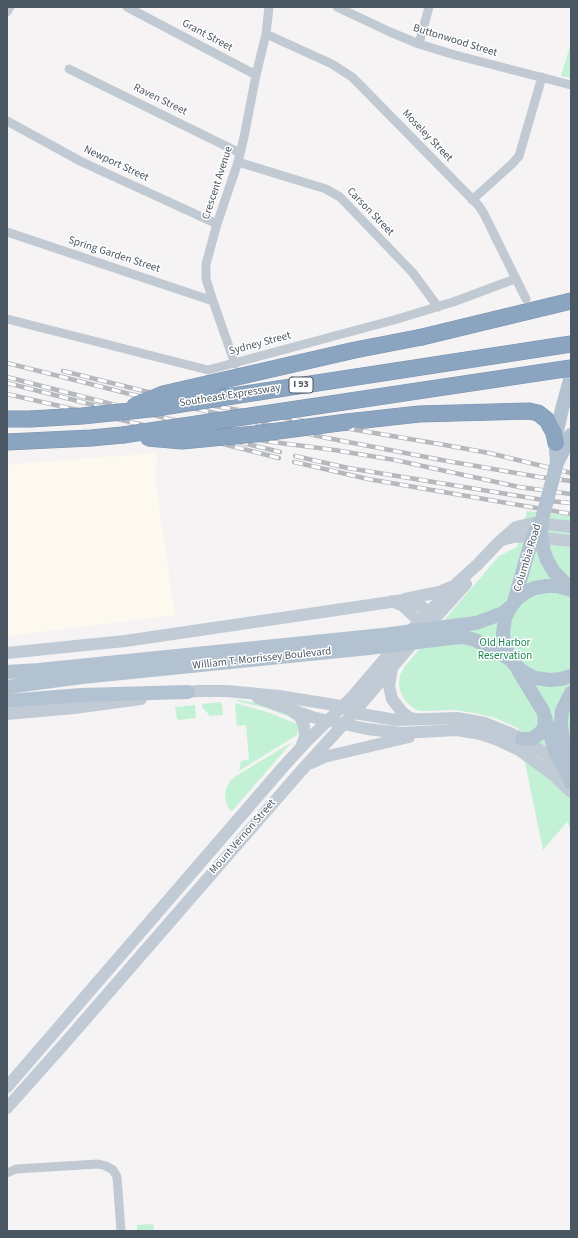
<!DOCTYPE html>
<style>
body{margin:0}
#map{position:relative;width:578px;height:1238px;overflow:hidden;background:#f5f3f3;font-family:"Source Sans 3",sans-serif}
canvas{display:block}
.frame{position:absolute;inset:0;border:8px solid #4a5661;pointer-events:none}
</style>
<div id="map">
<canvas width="578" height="1238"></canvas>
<div class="frame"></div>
</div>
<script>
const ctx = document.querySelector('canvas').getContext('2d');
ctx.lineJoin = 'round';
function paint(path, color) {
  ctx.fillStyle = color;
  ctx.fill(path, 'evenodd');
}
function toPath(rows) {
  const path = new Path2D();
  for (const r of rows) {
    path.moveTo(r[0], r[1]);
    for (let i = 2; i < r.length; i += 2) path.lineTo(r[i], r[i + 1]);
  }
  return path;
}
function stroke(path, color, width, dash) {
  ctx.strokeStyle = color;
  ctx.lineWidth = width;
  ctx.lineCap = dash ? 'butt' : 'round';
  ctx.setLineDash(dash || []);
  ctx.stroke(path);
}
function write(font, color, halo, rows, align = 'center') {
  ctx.font = font + ' "Source Sans 3",sans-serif';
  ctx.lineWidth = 3;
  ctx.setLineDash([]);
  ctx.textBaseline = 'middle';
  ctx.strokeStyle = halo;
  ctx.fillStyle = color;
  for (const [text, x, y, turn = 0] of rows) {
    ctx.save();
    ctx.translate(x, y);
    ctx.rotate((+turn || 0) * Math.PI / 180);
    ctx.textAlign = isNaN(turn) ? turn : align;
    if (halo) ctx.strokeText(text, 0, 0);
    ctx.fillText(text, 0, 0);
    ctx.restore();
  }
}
const commercial = toPath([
 [157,453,156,485,175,615,7,636,7,466,12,464]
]);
const green = toPath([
 [571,43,571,78,561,76],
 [527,511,571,516,571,829,567,822,543,850,518,728,495,718,475,713,453,710,425,711,416,710,406,702,400,691,399,684,400,675,405,666,481,577,499,556,517,547],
 [239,700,262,704,284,713,297,720,266,708,236,701],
 [220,702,222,705,223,715,210,716,202,707,202,704],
 [235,703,267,712,295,723,298,727,297,735,239,771,241,761,249,759,246,725,237,726],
 [195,705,196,718,179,720,177,719,175,707],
 [292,742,232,811,231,811,227,805,225,796,226,789,230,781,236,776],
 [153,1224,154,1231,137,1231,137,1225]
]);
const street = toPath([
 [127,7,256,75],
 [337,7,390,32,419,44,455,55,571,85],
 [7,12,10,7],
 [266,34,332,64,352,77,361,86,479,206,484,214,526,299],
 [419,44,429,7],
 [69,69,240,153],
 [7,121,82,162,217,224],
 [238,162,326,189,340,197,413,273,438,307],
 [472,200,512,164,519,156,542,77],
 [7,232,213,301],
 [7,319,208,370,394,320,453,302,515,279],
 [235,364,213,301,206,279,206,264,217,224,238,162,244,137,256,75,266,34,269,7],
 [7,1173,16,1169,98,1164,106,1166,113,1170,117,1177,121,1231]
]);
const secondary = toPath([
 [502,540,513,537,524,536,571,541],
 [405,599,439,592,451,587],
 [392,601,403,606,424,626],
 [7,653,125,641,404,600,411,601,417,603,435,617],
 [392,668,389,686,392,699,402,712,410,718,415,719],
 [179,693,198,691,227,691,279,696,347,707],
 [258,698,312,717,367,729,401,733,457,730,481,734,498,740,519,750,552,774,571,792],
 [292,711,300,717,304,726,305,737,301,747],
 [349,712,396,720,457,718,485,723,510,733,526,741,543,752,562,768],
 [7,714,74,708,141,699],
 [311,763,324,757,409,737],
 [7,1087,284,766,308,740,353,696,394,648,456,584,477,565,499,542,516,527,533,523,547,524,571,527],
 [7,1108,64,1044,301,771,358,708,418,637,466,584]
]);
const primary = toPath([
 [557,463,556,450,556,436,561,413,571,376],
 [557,463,571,435],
 [543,548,547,560,554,572,571,589],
 [571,590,557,586,546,586,535,588,526,592,517,599,510,608,505,618,503,633,504,644,510,657,514,664,525,673,535,678,550,680,561,679,571,676],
 [514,602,529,549],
 [460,625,476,623,490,618,503,613,510,607],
 [451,638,464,637,475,640,495,650,511,660],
 [518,670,543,711,555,751,559,760,567,773],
 [7,672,39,670,383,635],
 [7,687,82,677,369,648],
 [571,693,562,711,561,723,567,773,571,783],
 [7,701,81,695,188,692],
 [522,739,532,739,539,734,544,728,545,717]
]);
const highway = toPath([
 [422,337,571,301],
 [7,419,31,419],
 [347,422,419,414,529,411,538,413,547,420,554,433,556,443],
 [7,442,91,438,123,435]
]);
const rail = toPath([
 [7,363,130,394,327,438,447,461,539,477,571,481],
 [63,371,144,391,209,405,445,445,489,453,571,473],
 [7,377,231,435,265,441,334,450,395,460,519,487,571,494],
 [7,383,121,412],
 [7,394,187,435,279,458],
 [239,442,280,452],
 [295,456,348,468,458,486,549,501,571,503],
 [294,462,368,479,571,514]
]);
const primaryBridge = toPath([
 [543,548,541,534,542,519,557,463],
 [529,549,538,524],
 [383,635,460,625],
 [369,648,451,638]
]);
const highwayBridge = toPath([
 [134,406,163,394,355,350,422,337],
 [31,419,82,416,150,409,252,393,571,344],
 [123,435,571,368],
 [148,438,182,441,255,434,347,422]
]);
const shields = [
 [301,385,24]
];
const shieldNames = [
 ["I 93",301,385]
];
const streetNames = [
 ["Grant Street",207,36,28],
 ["Buttonwood Street",455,41,17],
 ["Raven Street",160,100,26],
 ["Moseley Street",427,136,46],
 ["Newport Street",116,164,25],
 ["Crescent Avenue",218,183,-72],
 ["Carson Street",370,212,46],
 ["Spring Garden Street",114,255,18],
 ["Sydney Street",260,344,-15],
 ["Southeast Expressway",230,396,-9],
 ["Columbia Road",528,558,-73],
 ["William T. Morrissey Boulevard",262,659,-6],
 ["Mount Vernon Street",243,837,-49]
];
const parkNames = [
 ["Old Harbor",505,644],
 ["Reservation",505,657]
];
paint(commercial, '#fdf9ef');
paint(green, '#c3f1d5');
stroke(highway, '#7690ad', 17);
stroke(street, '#c1cad2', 9);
stroke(secondary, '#c1cbd6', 12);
stroke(primary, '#b3c2d1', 14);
stroke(highway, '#8ba5c1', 16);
stroke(rail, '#b5b8bd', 4.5);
stroke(rail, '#fff', 3, [9]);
stroke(highwayBridge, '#7690ad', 17, []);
stroke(primaryBridge, '#b3c2d1', 14);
stroke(highwayBridge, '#8ba5c1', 16);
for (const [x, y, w] of shields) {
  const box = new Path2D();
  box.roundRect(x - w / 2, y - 8, w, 16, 3);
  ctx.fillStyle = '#fff';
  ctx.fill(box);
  stroke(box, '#4a5661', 1);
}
write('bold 10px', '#4a5661', null, shieldNames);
write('11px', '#4a5661', '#fff', streetNames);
write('11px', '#17864f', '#fff', parkNames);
</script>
